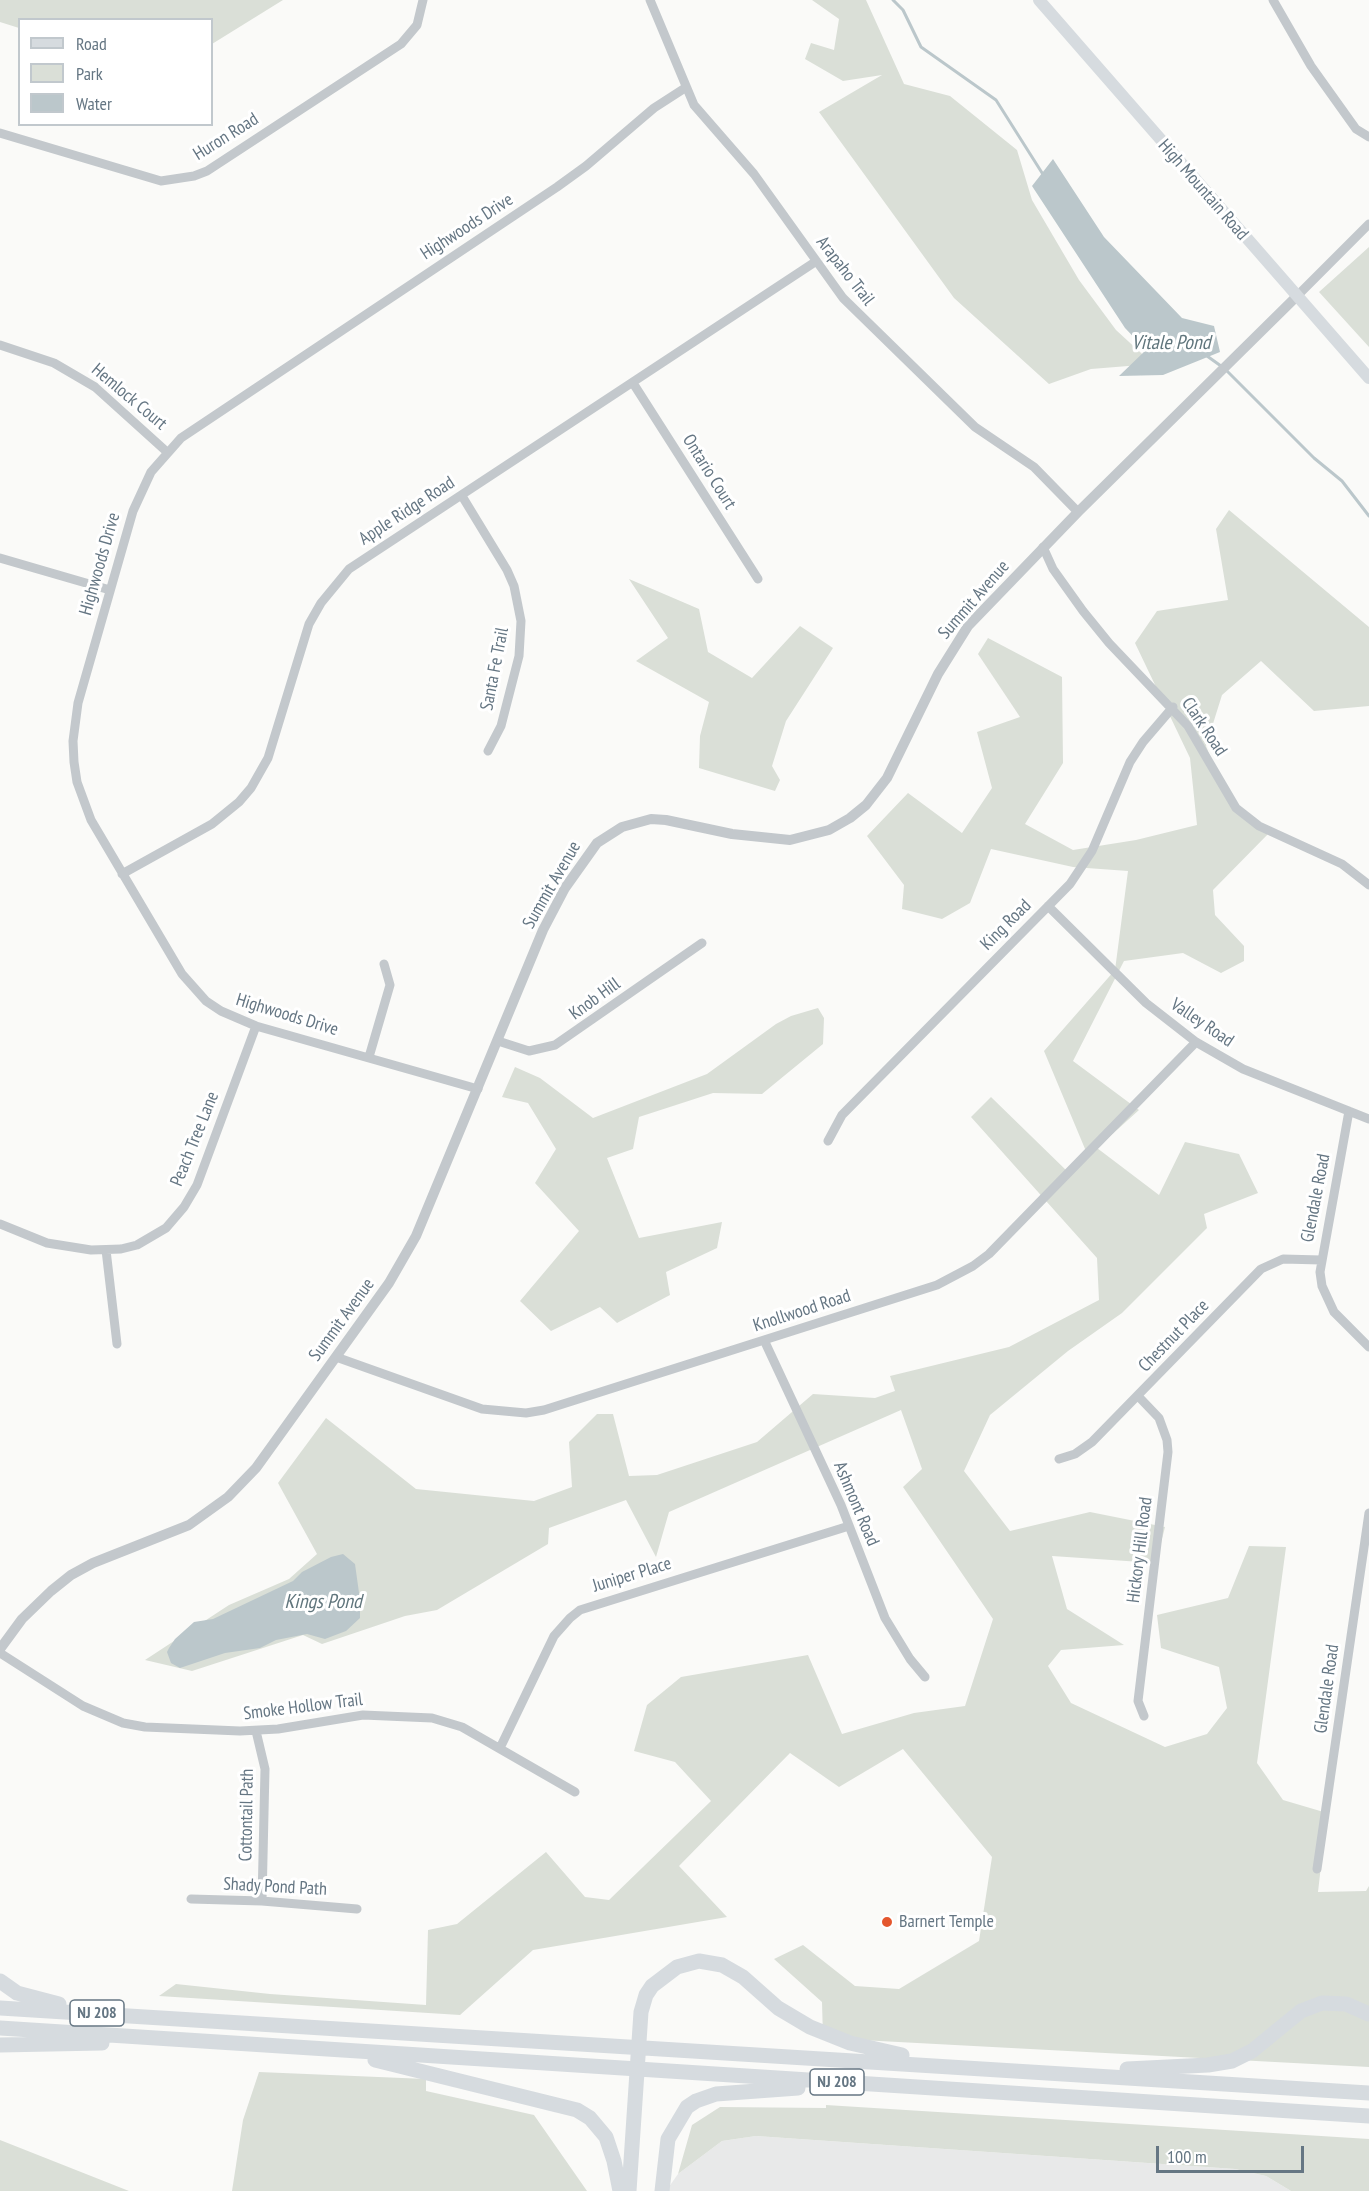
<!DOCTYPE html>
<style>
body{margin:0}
#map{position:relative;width:1369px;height:2191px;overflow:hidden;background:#fafaf8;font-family:"PT Sans Narrow",sans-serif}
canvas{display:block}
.legend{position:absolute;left:18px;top:18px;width:195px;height:108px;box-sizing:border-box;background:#fff;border:2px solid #c1c8cd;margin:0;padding:8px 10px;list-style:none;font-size:18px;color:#657683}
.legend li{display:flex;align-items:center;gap:12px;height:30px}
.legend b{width:30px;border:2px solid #c1c8cd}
.scale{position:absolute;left:1156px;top:2146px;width:148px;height:27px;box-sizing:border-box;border:3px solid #657683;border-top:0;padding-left:8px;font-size:18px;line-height:21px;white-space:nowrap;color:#657683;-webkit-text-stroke:4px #fff;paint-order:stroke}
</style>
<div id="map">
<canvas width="1369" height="2191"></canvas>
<ul class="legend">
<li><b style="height:8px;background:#d6dbdf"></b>Road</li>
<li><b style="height:16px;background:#dadfd7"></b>Park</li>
<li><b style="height:16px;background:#bbc7cb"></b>Water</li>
</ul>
<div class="scale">100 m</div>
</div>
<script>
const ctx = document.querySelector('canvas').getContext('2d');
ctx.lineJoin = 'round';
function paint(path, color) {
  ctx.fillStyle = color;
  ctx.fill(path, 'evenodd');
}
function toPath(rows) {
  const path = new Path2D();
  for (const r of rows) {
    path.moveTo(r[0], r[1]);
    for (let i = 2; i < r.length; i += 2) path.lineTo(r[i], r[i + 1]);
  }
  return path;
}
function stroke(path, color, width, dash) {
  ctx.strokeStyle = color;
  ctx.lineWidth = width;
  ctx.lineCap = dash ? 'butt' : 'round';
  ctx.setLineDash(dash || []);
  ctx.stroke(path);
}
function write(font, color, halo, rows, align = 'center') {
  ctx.font = font + ' "PT Sans Narrow",sans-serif';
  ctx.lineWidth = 6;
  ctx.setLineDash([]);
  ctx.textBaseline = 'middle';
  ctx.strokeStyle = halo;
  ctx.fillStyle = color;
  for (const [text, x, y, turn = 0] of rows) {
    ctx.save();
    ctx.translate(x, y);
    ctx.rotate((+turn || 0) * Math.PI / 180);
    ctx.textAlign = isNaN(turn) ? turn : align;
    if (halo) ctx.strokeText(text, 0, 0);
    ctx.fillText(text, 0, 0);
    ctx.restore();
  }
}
const built = toPath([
 [756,2136,1235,2169,1266,2176,1291,2191,666,2191,678,2174,722,2141]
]);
const green = toPath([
 [0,0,283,0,212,44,212,20,20,20,19,28,0,22],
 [812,0,866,0,904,84,950,96,1017,150,1032,200,1079,280,1116,330,1153,364,1091,369,1049,384,954,298,819,112,882,75,843,81,805,59,811,43,834,50,839,19],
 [1369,247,1369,347,1319,292],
 [1229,510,1369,627,1369,706,1314,711,1261,661,1222,695,1206,746,1225,794,1270,832,1213,890,1215,915,1244,946,1244,961,1221,973,1183,953,1124,961,1073,1061,1139,1110,1097,1148,1159,1195,1185,1142,1239,1154,1258,1193,1204,1214,1207,1228,1122,1313,1068,1351,990,1415,964,1471,1010,1531,1090,1512,1165,1527,1156,1563,1052,1556,1067,1609,1124,1645,1061,1650,1048,1666,1071,1703,1165,1747,1207,1734,1227,1708,1219,1667,1161,1648,1157,1615,1228,1598,1249,1546,1286,1547,1257,1763,1283,1800,1327,1813,1318,1892,1366,1891,1369,1886,1369,2067,823,2038,822,2002,774,1959,803,1945,855,1986,899,1989,979,1941,992,1857,903,1749,839,1787,790,1753,679,1866,727,1917,533,1950,460,2015,159,1996,176,1984,270,1994,426,2005,428,1930,457,1924,546,1852,585,1897,609,1900,711,1801,675,1762,634,1751,647,1705,681,1677,808,1655,842,1734,914,1713,965,1706,993,1619,903,1487,922,1469,901,1410,669,1512,656,1557,626,1500,549,1528,548,1544,437,1610,405,1616,322,1644,303,1635,192,1671,145,1660,229,1605,289,1579,317,1554,278,1483,326,1418,416,1489,534,1501,572,1487,569,1442,597,1414,613,1414,629,1476,657,1475,757,1442,813,1394,875,1398,895,1391,890,1376,1009,1347,1099,1300,1097,1258,971,1117,991,1097,1069,1173,1088,1156,1044,1051,1115,970,1128,871,1073,867,991,849,970,903,942,919,902,909,904,885,867,836,908,793,962,833,992,788,977,732,1020,717,978,654,988,638,1062,677,1063,763,1025,824,1073,850,1136,840,1197,825,1190,758,1135,643,1157,611,1228,600,1216,529],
 [629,579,699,609,708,652,752,678,800,626,833,648,786,721,772,766,780,780,775,791,699,768,700,736,709,702,636,661,668,638],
 [818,1008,824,1018,823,1044,762,1094,713,1093,639,1117,633,1149,607,1158,639,1238,722,1222,717,1248,666,1272,670,1295,617,1323,600,1307,551,1331,520,1301,579,1231,535,1183,556,1149,528,1103,502,1097,515,1067,540,1078,593,1118,707,1074,776,1024,791,1016],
 [259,2072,426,2079,426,2091,534,2115,587,2191,232,2191,243,2120],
 [826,2105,1369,2139,1369,2191,1291,2191,1266,2176,1235,2169,756,2136,722,2141,678,2174,692,2125,720,2107,826,2108],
 [0,2140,129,2191,0,2191]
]);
const water = toPath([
 [1053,159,1104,237,1182,318,1214,326,1220,352,1163,375,1119,376,1146,350,1125,328,1032,186],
 [343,1554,355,1564,360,1600,360,1618,346,1631,325,1639,307,1634,276,1640,260,1648,225,1653,180,1668,171,1663,167,1652,169,1648,175,1639,194,1622,213,1619,293,1581,302,1572,331,1557]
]);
const stream = toPath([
 [893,0,903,10,921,47,996,100,1044,176],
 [1207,356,1221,366],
 [1226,370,1314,458,1342,481,1369,516]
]);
const minor = toPath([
 [650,0,694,105,754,174,843,298,975,427,1034,467,1078,512],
 [1273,0,1311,66,1356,129,1369,137],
 [0,133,161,181,194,176,207,171,401,44,417,25,423,0],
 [1296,297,1369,224],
 [0,345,54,363,95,387,167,452],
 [633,383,758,579],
 [462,496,507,570,514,586,521,621,519,656,501,726,488,751],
 [1043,547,1053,569,1083,611,1109,643,1188,726,1236,808,1259,826,1342,864,1369,885],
 [0,558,110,590],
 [122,874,212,824,239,802,251,788,268,758,309,624,321,603,349,569,815,262],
 [1048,906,1146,1003,1196,1042,1243,1069,1369,1119],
 [498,1041,529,1051,555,1045,702,943],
 [369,1057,390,985,384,964],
 [478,1089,256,1026,221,1011,206,1001,182,974,91,820,77,782,74,762,73,741,78,703,133,511,151,472,181,438,557,187,586,166,654,108,685,88],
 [1349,1111,1320,1272,1322,1286,1334,1312,1369,1347],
 [828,1141,842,1115,1070,884,1092,851,1130,762,1143,742,1173,707],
 [0,1224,47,1243,91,1250,121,1249,137,1245,166,1228,184,1207,197,1185,256,1026],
 [106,1250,117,1344],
 [764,1340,841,1505,885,1618,910,1659,925,1677],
 [336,1357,482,1409,526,1413,544,1410,937,1285,973,1266,989,1254,1196,1042],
 [1138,1396,1159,1418,1167,1440,1168,1452,1138,1701,1144,1716],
 [1059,1459,1075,1454,1092,1442,1261,1269,1283,1259,1321,1260],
 [0,1653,83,1706,123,1723,145,1727,240,1731,278,1729,363,1715,432,1718,462,1727,575,1792],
 [256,1731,265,1769,262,1901],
 [500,1748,554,1636,570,1618,580,1610,849,1526],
 [1317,1869,1369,1513],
 [191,1899,262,1901,357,1909]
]);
const tertiary = toPath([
 [0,1649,22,1619,51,1591,71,1575,93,1563,189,1525,228,1497,256,1468,389,1283,416,1236,543,930,565,888,597,843,622,827,651,819,666,820,732,834,790,840,829,830,850,818,866,805,887,778,938,674,968,626,1078,512,1296,297]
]);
const secondary = toPath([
 [1039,0,1369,378]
]);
const trunk = toPath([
 [0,1981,17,1993,59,2004],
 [0,2008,1369,2093],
 [0,2028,1369,2116],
 [0,2045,102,2043],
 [375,2060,577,2110,590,2118,606,2137,614,2161,620,2191],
 [1127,2069,1208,2065,1232,2061,1252,2051,1301,2011,1322,2003,1346,2004,1369,2014],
 [629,2191,641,2012,646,1995,652,1986,677,1967,699,1961,722,1965,743,1977,778,2008,810,2027,850,2043,902,2055],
 [662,2191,668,2139,687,2107,696,2101,716,2094,798,2088]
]);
const markers = [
 [887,1922,6,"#e4572e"]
];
const shields = [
 [97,2013,54],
 [837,2082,54]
];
const shieldNames = [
 ["NJ 208",97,2013],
 ["NJ 208",837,2082]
];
const streetNames = [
 ["Huron Road",226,137,-32],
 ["High Mountain Road",1203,190,49],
 ["Highwoods Drive",467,227,-33],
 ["Arapaho Trail",845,271,52],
 ["Hemlock Court",129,397,40],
 ["Ontario Court",709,472,58],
 ["Apple Ridge Road",407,511,-33],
 ["Highwoods Drive",100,564,-74],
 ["Summit Avenue",974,600,-49],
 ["Santa Fe Trail",495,669,-79],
 ["Clark Road",1204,727,56],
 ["Summit Avenue",552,885,-60],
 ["King Road",1006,925,-45],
 ["Knob Hill",595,999,-36],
 ["Highwoods Drive",287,1015,17],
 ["Valley Road",1202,1023,34],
 ["Peach Tree Lane",195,1139,-68],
 ["Glendale Road",1316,1198,-79],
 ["Knollwood Road",802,1311,-18],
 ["Summit Avenue",342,1320,-54],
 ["Chestnut Place",1174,1336,-46],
 ["Ashmont Road",856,1504,67],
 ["Hickory Hill Road",1140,1550,-83],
 ["Juniper Place",632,1575,-17],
 ["Glendale Road",1327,1689,-82],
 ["Smoke Hollow Trail",303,1707,-7],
 ["Cottontail Path",247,1815,-89],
 ["Shady Pond Path",275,1887,3]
];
const poiNames = [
 ["Barnert Temple",899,1922]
];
const waterNames = [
 ["Vitale Pond",1171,343],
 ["Kings Pond",323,1602]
];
paint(built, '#e8e9e9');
paint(green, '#dadfd7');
paint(water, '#bbc7cb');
stroke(stream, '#bbc7cb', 3);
stroke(minor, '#c3c8cc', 9);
stroke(tertiary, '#c3c8cc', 10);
stroke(secondary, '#d6dbdf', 12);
stroke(trunk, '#d6dbdf', 15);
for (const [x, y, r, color] of markers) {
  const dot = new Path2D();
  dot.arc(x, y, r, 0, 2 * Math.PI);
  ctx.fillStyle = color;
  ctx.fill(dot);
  stroke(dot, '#fff', 2);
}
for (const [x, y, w] of shields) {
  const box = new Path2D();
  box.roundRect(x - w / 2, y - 13, w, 26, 4.5);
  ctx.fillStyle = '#fff';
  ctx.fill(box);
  stroke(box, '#657683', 1.5);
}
write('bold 16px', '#657683', null, shieldNames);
write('18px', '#657683', '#fff', streetNames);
write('18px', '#657683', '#fff', poiNames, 'left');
write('italic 20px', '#60757c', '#fff', waterNames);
</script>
